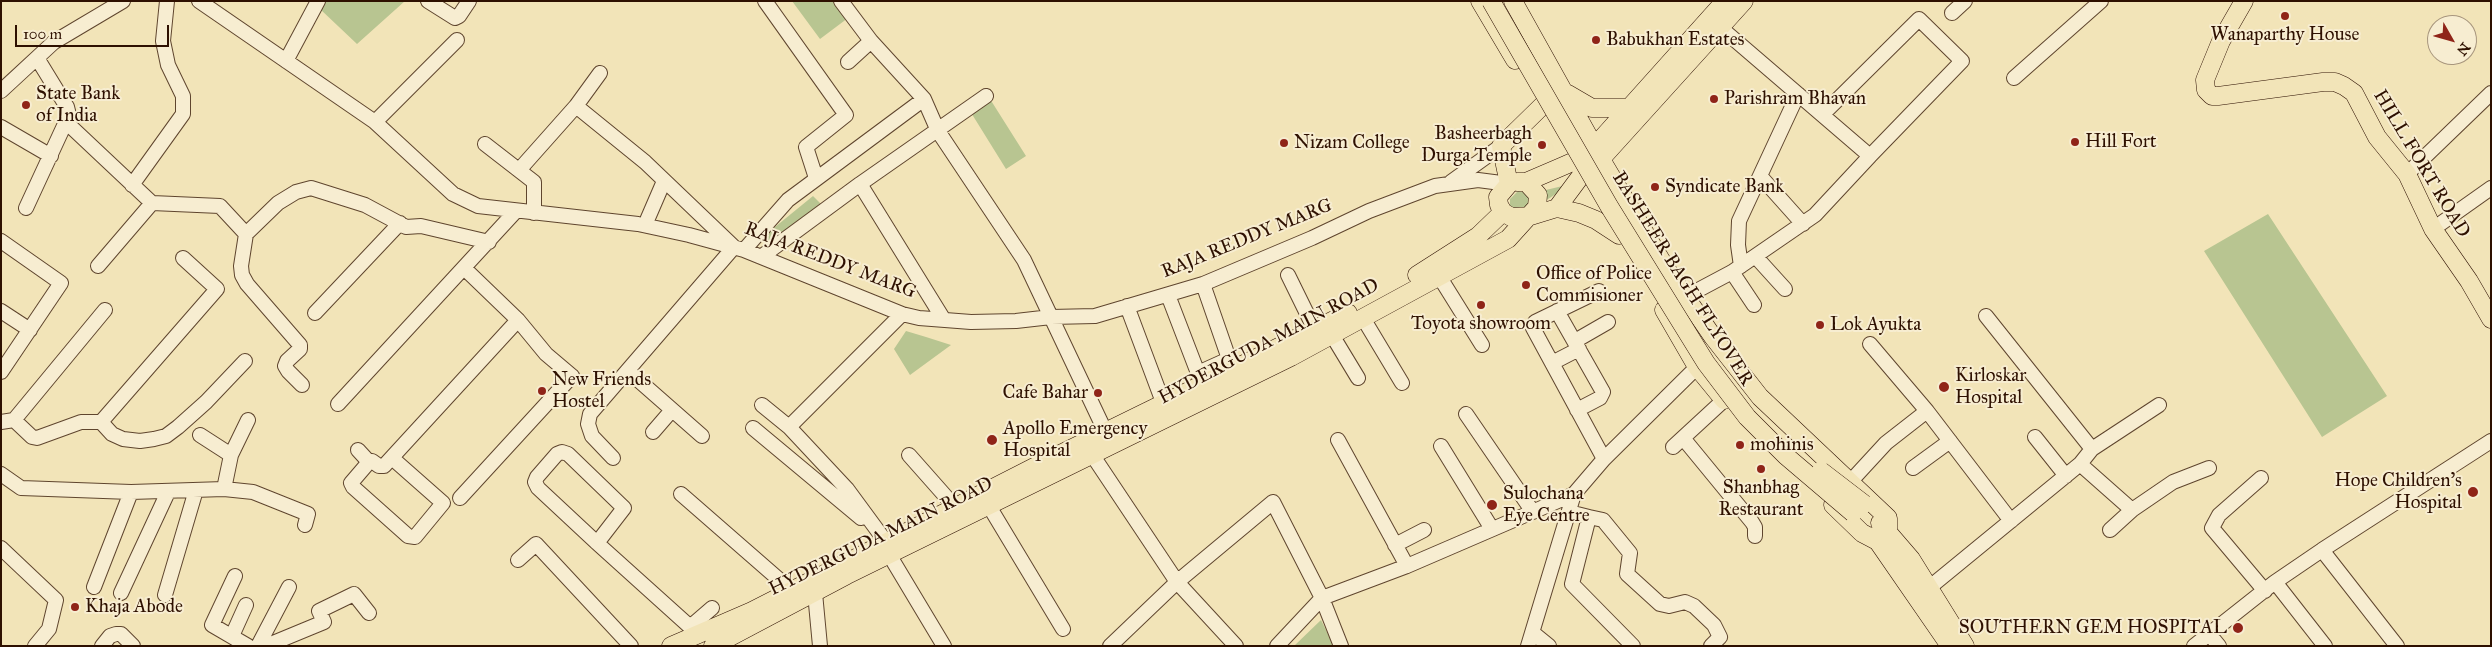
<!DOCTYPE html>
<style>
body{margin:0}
#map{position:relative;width:2492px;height:647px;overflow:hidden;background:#f2e4b8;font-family:"IM FELL Great Primer",serif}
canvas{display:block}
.frame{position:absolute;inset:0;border:2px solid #2e1000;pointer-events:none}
.north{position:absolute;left:2427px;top:15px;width:50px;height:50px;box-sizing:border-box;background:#f7edd1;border:1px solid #a7957d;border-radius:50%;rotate:128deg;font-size:14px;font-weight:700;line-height:20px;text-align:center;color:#2e1000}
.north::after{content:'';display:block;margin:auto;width:18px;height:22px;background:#8f2418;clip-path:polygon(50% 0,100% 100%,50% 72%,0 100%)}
.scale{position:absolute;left:15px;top:25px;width:154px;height:22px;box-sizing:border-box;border:2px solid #2e1000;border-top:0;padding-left:6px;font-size:15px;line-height:18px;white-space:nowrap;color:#2e1000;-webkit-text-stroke:4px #f7edd1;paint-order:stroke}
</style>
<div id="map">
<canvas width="2492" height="647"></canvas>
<div class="frame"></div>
<div class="north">N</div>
<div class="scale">100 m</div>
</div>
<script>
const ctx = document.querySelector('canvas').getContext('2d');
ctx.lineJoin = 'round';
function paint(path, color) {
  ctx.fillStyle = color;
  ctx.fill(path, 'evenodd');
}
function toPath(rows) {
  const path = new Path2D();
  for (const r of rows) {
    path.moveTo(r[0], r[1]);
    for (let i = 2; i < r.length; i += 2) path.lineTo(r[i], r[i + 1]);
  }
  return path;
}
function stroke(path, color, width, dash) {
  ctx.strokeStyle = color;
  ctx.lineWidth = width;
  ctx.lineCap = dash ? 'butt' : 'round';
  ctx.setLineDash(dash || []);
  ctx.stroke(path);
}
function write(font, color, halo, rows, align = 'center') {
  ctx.font = font + ' "IM FELL Great Primer",serif';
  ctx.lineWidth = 4;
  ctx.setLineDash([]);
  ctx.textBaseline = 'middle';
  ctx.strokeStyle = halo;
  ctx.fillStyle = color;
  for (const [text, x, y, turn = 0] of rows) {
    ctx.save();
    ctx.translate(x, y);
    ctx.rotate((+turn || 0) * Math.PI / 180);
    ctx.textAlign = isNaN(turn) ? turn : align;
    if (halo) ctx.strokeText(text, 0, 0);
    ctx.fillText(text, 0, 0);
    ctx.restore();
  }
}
const green = toPath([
 [325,1,405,1,357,44,320,9],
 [792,1,836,1,848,18,820,39],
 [990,99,1026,156,1006,169,970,111],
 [1571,184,1536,207,1510,210,1510,199,1518,191,1529,194],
 [813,196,821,204,770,243,764,236],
 [2268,214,2387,396,2322,437,2204,251],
 [906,331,926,337,951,345,910,375,894,349],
 [1321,620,1334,646,1294,646]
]);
const minor = toPath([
 [199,1,375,122,453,194,478,206,638,224,689,235,744,250,902,314,919,318,971,322,1016,321,1051,317,1095,316,1203,284,1312,238,1369,211,1435,186,1478,180,1509,184],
 [428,1,455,18,459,16,469,1],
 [765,1,846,115,806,147,816,178],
 [841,1,871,41,924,99,938,131,1024,260,1106,433],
 [1952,13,1965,1],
 [286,61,318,1],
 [848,62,871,41],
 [2014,78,2101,1],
 [1,91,54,42,123,1],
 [576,106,600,73],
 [1823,114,1919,19,1962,61,1870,156],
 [375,122,457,40],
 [67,123,152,203],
 [1,127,51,156],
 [485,144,534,182,534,213],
 [520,169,576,106,645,162,734,247,590,414,588,424,592,436,613,458],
 [2407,174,2491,93],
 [1761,177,1803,224],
 [1451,182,1501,146],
 [132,185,183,114,183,96,168,65,163,41,167,1],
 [26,208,69,115,67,107,37,58],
 [645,225,664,181],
 [2433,229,2491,188],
 [246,234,241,266,242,275,247,284,300,345,300,349,287,361,285,366,288,371,302,385],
 [1,241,61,283,1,372],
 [744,250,788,200,924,99],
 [761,257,860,184],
 [1756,257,1785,289],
 [98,266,152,203,220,206,246,234,278,203,296,192,311,188,365,205,406,227,421,226,489,242],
 [1741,266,1738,245,1739,221,1798,94],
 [1732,272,1754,305],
 [1288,275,1315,330],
 [1439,276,1482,345],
 [1599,291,1535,322,1533,328,1604,459],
 [1168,295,1201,381],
 [1685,297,1732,272,1815,215,1870,156,1721,28],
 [1127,306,1164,405],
 [1,311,30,330],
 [1557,311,1603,392,1600,398,1577,410],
 [315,313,400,223],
 [1986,316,2092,449,2080,464,2132,510],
 [1363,318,1402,383],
 [944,320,860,184,986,96],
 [1332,335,1358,378],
 [1575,341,1608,322],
 [1870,344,1927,411,2011,521],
 [1552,363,1579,349],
 [628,371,702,436],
 [1198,373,1229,359,1203,284],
 [338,404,515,212],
 [762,405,789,427,847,489,886,542],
 [1466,414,1533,512],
 [14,420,105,310],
 [1,422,14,420,32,437,37,438,81,422,101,422,112,434,123,439,140,441,154,439,166,436,178,427,206,402,245,361],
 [101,422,217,289,183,258],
 [789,427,902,314],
 [753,428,861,518],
 [653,432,672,410],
 [200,435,231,455],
 [2035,437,2066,476],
 [1683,438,1752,522,1755,527,1755,536],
 [1338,440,1407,566],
 [1441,446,1492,529],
 [1673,447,1724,400],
 [2092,449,2159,405],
 [358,450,369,462],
 [909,455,955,507],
 [1093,456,1177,582,1236,646],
 [392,458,443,503,415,537,408,536,353,487,351,483,369,462,372,461,379,466,384,466,518,320],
 [1913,468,1950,441],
 [1,474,21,488,131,492,224,489,253,492,308,514,305,525],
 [2261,478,2219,515,2212,528,2265,591],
 [1851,481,1886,443,1927,411],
 [224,489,231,455,248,420],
 [681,494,791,590],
 [460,498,572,376,546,354,518,320,464,268],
 [989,506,1063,629],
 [1569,512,1589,517,1572,584,1633,646],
 [1589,517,1603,520,1630,553,1627,574,1660,604,1669,606,1685,602,1694,606,1714,625,1720,637,1711,646],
 [2110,530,2132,510,2173,482,2209,468],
 [597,543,624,508,568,454,562,452,557,454,537,477,535,482,538,488,597,543,698,634],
 [1395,545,1424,530],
 [1,548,56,600,49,629,35,646],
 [2322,550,2397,646],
 [890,556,944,646],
 [518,560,536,544,631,646],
 [235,576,212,625,248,646],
 [2275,582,2325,646],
 [811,585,815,593,820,646],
 [94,587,131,492],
 [1930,587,2080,464],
 [121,593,168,492],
 [165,595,196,490],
 [690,627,712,608],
 [1533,633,1549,646],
 [2210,635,2219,646],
 [232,636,246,605],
 [102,646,110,636,116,634,121,634,133,646],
 [258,646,289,587],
 [266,646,324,622,319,611,354,594,369,613],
 [1110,646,1177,582,1273,502,1322,598,1341,646],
 [1277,646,1322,598,1407,566,1574,494],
 [1528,646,1574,494,1604,459,1697,367],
 [2194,646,2275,582,2322,550,2491,441]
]);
const major = toPath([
 [1480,1,1515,60],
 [1513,1,1605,166,1667,270,1713,337,1760,397,1888,518,1888,531],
 [2244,1,2221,41,2205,80,2206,90,2212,96,2218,96,2323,82,2335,82,2344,86,2354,93,2377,137,2407,174,2433,229,2469,281,2491,319],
 [1568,94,1592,108,1630,108],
 [1517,182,1526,182,1561,167,1577,160,1595,146,1725,1],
 [1509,184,1498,197,1499,205,1503,212,1511,217,1531,216,1557,208,1583,173,1601,159,1744,1],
 [1509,184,1501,146,1543,105,1562,94],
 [1557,208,1579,213,1596,220,1619,235],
 [1417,275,1478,236,1503,212],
 [1664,310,1697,367,1724,400],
 [1833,505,1862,533,1881,543],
 [1880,523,1911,559,1965,646],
 [1874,536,1950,646],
 [671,646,752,611,1044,462,1348,313],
 [713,646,847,575,1291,357,1508,239,1537,207,1538,195,1526,182]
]);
const majorBridge = toPath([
 [1491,1,1609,206,1706,363,1747,417,1786,456,1853,513],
 [1821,471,1864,504]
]);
const markers = [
 [2285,16,5,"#8f2418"],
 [1596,40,5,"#8f2418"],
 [1714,99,5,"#8f2418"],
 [26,105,5,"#8f2418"],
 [2075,142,5,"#8f2418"],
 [1284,143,5,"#8f2418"],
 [1542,145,5,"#8f2418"],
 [1655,187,5,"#8f2418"],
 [1526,285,5,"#8f2418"],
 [1481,305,5,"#8f2418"],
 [1820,325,5,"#8f2418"],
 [1944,387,6,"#8f2418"],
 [542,391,5,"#8f2418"],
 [1098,393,5,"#8f2418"],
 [992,440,6,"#8f2418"],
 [1740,445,5,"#8f2418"],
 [1761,469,5,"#8f2418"],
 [2473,492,6,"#8f2418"],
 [1492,505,6,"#8f2418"],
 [75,607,5,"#8f2418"],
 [2238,628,6,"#8f2418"]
];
const poiNames = [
 ["Wanaparthy House",2285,35,"center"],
 ["Babukhan Estates",1606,40],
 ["State Bank",36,94],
 ["of India",36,116],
 ["Parishram Bhavan",1724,99],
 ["Basheerbagh",1532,134,"right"],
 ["Durga Temple",1532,156,"right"],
 ["Hill Fort",2085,142],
 ["Nizam College",1294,143],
 ["Syndicate Bank",1665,187],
 ["Office of Police",1536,274],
 ["Commisioner",1536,296],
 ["Toyota showroom",1481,324,"center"],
 ["Lok Ayukta",1830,325],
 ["Kirloskar",1955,376],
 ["Hospital",1955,398],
 ["New Friends",552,380],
 ["Hostel",552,402],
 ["Cafe Bahar",1088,393,"right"],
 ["Apollo Emergency",1003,429],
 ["Hospital",1003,451],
 ["mohinis",1750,445],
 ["Hope Children's",2462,481,"right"],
 ["Hospital",2462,503,"right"],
 ["Shanbhag",1761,488,"center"],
 ["Restaurant",1761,510,"center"],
 ["Sulochana",1503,494],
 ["Eye Centre",1503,516],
 ["Khaja Abode",85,607],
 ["SOUTHERN GEM HOSPITAL",2227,628,"right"]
];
const streetNames = [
 ["HILL FORT ROAD",2421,164,59],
 ["RAJA REDDY MARG",1247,239,-22],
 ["RAJA REDDY MARG",830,261,21],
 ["BASHEER BAGH FLYOVER",1682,279,58],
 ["HYDERGUDA MAIN ROAD",1269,342,-28],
 ["HYDERGUDA MAIN ROAD",881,537,-26]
];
paint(green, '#b8c591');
stroke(minor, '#5f452e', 16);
stroke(major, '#2e1000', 19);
stroke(minor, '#f7edd1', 14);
stroke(major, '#f2e4b8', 18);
stroke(majorBridge, '#2e1000', 19, []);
stroke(majorBridge, '#f2e4b8', 18);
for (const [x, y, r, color] of markers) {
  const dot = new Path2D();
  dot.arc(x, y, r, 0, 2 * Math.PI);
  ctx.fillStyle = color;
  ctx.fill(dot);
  stroke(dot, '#f7edd1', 2);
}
write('19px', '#2e1000', '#f7edd1', poiNames, 'left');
write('19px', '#2e1000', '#f7edd1', streetNames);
</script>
